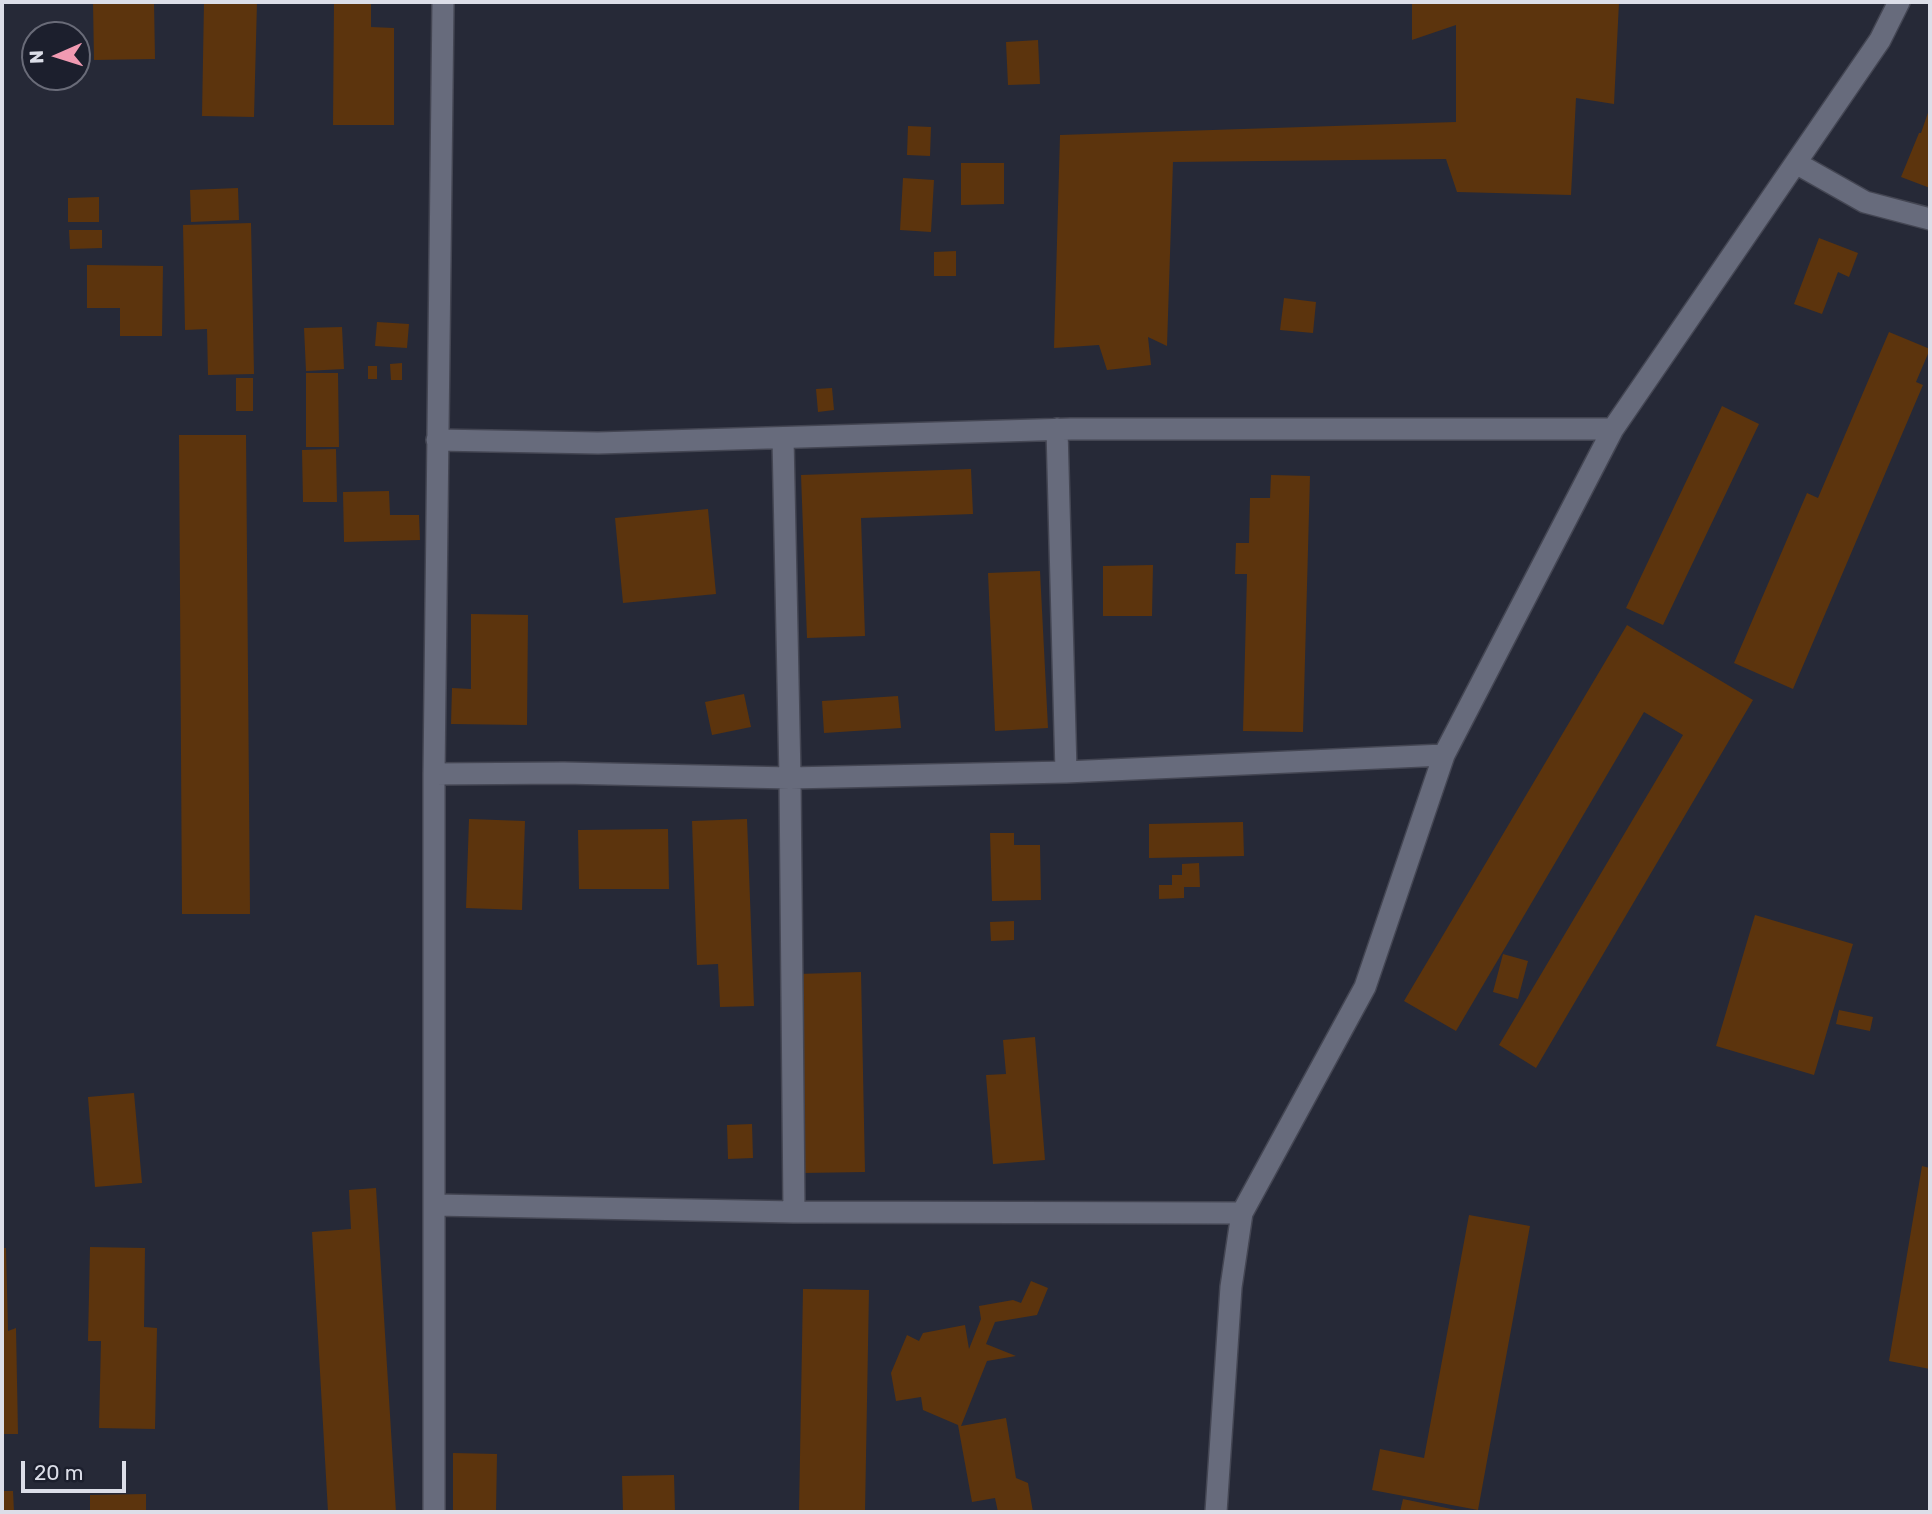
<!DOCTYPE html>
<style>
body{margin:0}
#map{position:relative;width:1932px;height:1514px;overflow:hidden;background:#262937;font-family:Rubik,sans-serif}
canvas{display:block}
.frame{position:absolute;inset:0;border:4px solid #dcdee8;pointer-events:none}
.north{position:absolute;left:21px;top:21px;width:70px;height:70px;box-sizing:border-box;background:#1c1f2d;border:2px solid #696b78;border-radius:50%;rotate:267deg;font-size:19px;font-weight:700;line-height:28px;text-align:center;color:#dcdee8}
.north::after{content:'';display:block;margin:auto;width:24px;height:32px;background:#f19ab2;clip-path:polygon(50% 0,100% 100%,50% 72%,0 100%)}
.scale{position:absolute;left:21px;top:1461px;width:105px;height:32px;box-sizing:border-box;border:4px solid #dcdee8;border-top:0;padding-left:9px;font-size:21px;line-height:24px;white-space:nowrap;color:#dcdee8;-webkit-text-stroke:5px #1c1f2d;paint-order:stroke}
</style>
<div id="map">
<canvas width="1932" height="1514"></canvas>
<div class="frame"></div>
<div class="north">N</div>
<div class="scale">20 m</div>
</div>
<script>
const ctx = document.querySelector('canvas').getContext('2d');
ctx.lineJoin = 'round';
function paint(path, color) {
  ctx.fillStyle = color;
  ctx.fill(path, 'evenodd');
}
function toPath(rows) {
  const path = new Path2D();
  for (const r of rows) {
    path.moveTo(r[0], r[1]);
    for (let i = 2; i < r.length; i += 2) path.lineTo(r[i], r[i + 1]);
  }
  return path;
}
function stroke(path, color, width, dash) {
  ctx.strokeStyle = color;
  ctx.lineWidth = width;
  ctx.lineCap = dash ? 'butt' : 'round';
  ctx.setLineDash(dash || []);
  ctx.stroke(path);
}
const building = toPath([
 [93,2,154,2,155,59,94,60],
 [204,2,257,2,254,117,202,116],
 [334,2,371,2,371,27,394,28,394,125,333,125],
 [1412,2,1619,2,1614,104,1576,98,1571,195,1457,192,1446,159,1173,162,1167,346,1148,337,1151,365,1107,370,1099,345,1054,348,1060,135,1456,122,1456,25,1412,40],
 [1038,40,1040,84,1008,85,1006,42],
 [1930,107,1930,188,1901,177,1919,133,1921,133],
 [908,126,931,127,930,156,907,155],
 [961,163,1004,163,1004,204,961,205],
 [903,178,934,180,931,232,900,230],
 [238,188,239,220,191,222,190,190],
 [99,197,99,222,68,222,68,198],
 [251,223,254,374,208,375,207,329,185,330,183,225],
 [69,230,102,230,102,248,70,249],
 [1819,238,1858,253,1849,277,1838,272,1822,314,1794,304],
 [956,251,956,276,934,276,934,252],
 [87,265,163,266,162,336,120,336,120,308,87,308],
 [1284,298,1316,302,1313,333,1280,330],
 [377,322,409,324,407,348,375,346],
 [342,327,344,369,306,371,304,328],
 [1889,332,1930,349,1916,382,1923,385,1793,689,1734,663,1807,493,1818,498],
 [402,363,402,380,391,380,390,364],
 [368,366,377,366,377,379,368,379],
 [306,373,338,373,339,447,306,447],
 [236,378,253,378,253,411,236,411],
 [832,388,834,410,818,412,816,389],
 [1722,406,1759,424,1663,625,1626,608],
 [179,435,246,435,250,914,182,914],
 [336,449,337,502,303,502,302,450],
 [971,469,973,514,861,518,865,636,807,638,801,475],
 [1271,475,1310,476,1303,732,1243,731,1247,574,1235,574,1236,543,1249,543,1250,498,1270,498],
 [389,491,390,515,419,515,420,540,344,542,343,492],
 [708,509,716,594,623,603,615,518],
 [1153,565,1152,616,1103,616,1103,566],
 [1040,571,1048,728,995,731,988,573],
 [471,614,528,615,527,725,451,724,452,688,471,689],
 [1627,625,1753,700,1536,1068,1499,1045,1683,735,1644,712,1456,1031,1404,1001],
 [744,694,751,727,712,735,705,702],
 [898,696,901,728,824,733,822,701],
 [469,819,525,821,522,910,466,908],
 [747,819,754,1006,720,1007,718,964,697,965,692,821],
 [1243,822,1244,856,1149,858,1149,824],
 [668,829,669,889,579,889,578,830],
 [990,833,1014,833,1014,845,1040,845,1041,900,992,901],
 [1199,863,1200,887,1184,887,1184,898,1159,899,1159,885,1172,885,1172,875,1182,875,1182,864],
 [1755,915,1853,944,1814,1075,1716,1046],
 [1014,921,1014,940,991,941,990,922],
 [1503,954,1528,961,1518,999,1493,992],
 [861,972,865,1172,802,1173,798,974],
 [1839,1010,1873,1017,1870,1031,1836,1024],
 [1035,1037,1045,1160,993,1164,986,1075,1006,1074,1003,1040],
 [134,1093,142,1183,95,1187,88,1097],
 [752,1124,753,1158,728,1159,727,1125],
 [1922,1166,1930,1168,1930,1369,1889,1361],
 [376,1188,396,1512,328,1512,312,1232,351,1229,349,1190],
 [1469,1215,1530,1226,1478,1510,1372,1490,1380,1449,1424,1458],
 [90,1247,145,1248,144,1327,157,1328,155,1429,99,1428,101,1341,88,1341],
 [2,1248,6,1248,8,1331,16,1328,18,1434,2,1434],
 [1031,1281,1048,1288,1037,1315,995,1322,986,1344,1016,1356,987,1361,961,1426,1006,1418,1016,1478,1028,1483,1033,1512,998,1512,995,1498,972,1502,958,1425,923,1410,921,1397,896,1401,891,1373,907,1335,919,1341,923,1333,965,1325,969,1349,981,1319,979,1306,1013,1300,1021,1303],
 [803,1289,869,1290,865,1512,799,1512],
 [453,1453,497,1454,496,1512,453,1512],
 [674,1475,675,1512,623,1512,622,1476],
 [2,1491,13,1491,14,1512,2,1512],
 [146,1494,146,1512,90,1512,90,1495],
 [1403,1499,1461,1511,1461,1512,1400,1512]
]);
const minor = toPath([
 [1796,163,1865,202,1930,219],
 [1057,429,1066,772],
 [783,438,790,778,794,1212],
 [437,440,598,443,1071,429,1613,429],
 [434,774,564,773,790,778,1066,772,1444,755],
 [435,1205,794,1212,1242,1213],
 [434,1512,434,774,443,2],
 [1216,1512,1231,1287,1242,1213,1365,987,1444,755,1613,429,1880,40,1899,2]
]);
paint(building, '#5c340d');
stroke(minor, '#444653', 24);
stroke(minor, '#676b7c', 21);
</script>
